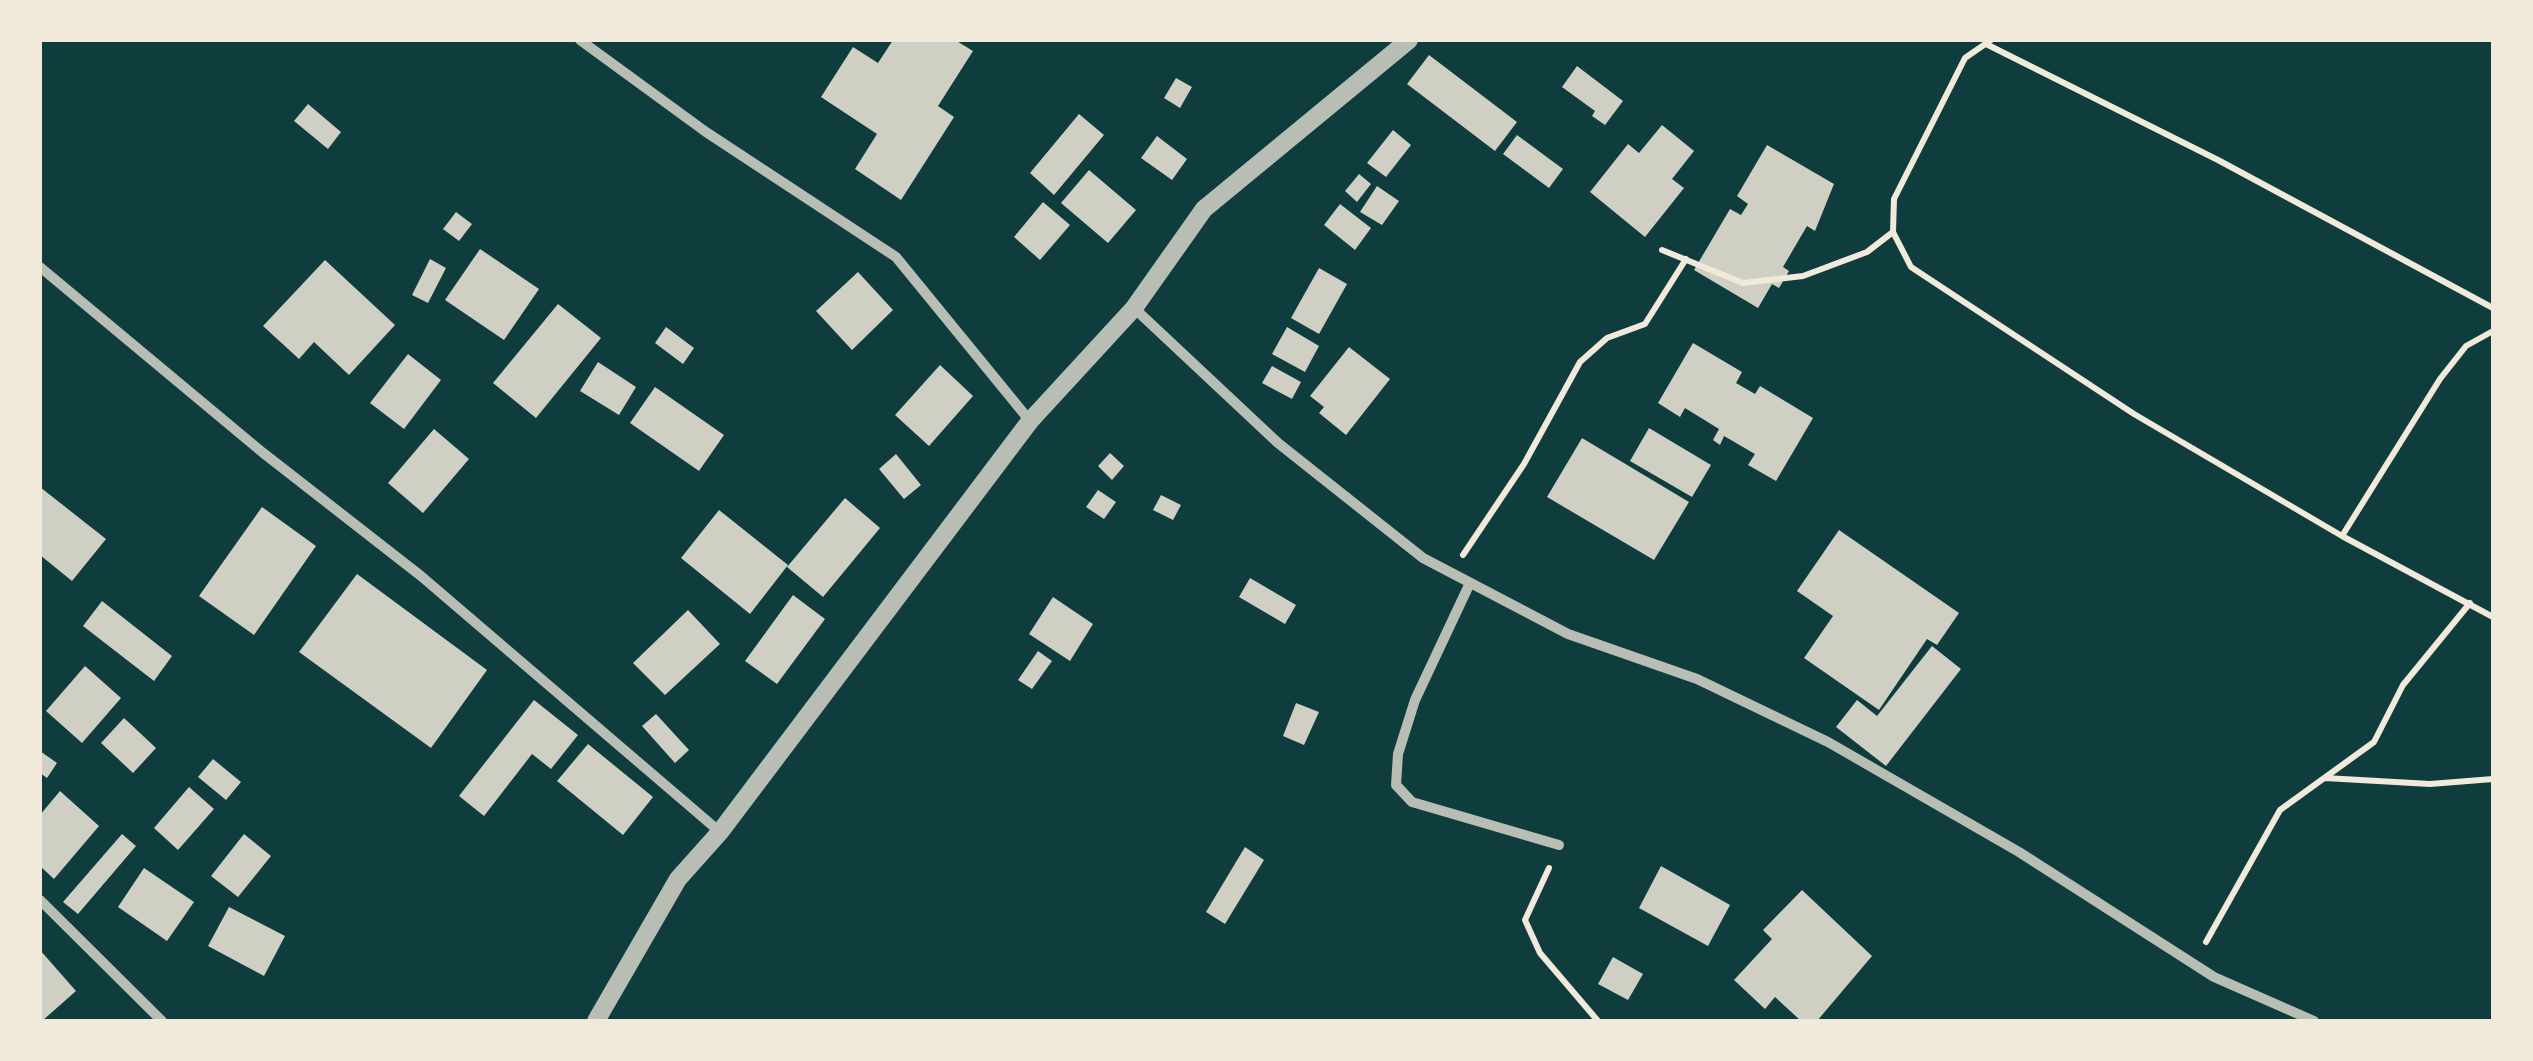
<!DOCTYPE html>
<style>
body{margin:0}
#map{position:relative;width:2533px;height:1061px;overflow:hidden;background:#0f3d3e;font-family:"Archivo Narrow",sans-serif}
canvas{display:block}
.frame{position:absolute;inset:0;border:42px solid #f1e9da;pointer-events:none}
</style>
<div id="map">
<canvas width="2533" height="1061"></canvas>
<div class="frame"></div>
</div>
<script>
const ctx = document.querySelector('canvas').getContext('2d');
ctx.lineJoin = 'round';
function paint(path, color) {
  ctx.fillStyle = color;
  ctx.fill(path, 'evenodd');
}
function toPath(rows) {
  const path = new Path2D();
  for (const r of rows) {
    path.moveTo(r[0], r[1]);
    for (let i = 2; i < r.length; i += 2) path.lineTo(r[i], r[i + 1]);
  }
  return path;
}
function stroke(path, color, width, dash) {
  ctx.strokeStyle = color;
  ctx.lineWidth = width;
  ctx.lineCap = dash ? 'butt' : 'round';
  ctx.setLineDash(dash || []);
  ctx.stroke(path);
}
const building = toPath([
 [893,40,955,40,973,51,938,106,954,117,901,200,855,169,877,134,821,97,853,47,878,63],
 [1429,55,1517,122,1495,151,1407,84],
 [1577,66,1623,101,1605,125,1592,116,1595,111,1562,87],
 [1176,78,1192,87,1180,108,1164,98],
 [308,104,341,132,328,149,294,121],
 [1079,114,1104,135,1054,195,1030,173],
 [1662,125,1694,151,1672,179,1684,188,1645,237,1590,192,1628,144,1639,153],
 [1393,130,1411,145,1386,177,1367,163],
 [1517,135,1563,169,1549,188,1503,154],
 [1157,136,1187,159,1172,180,1141,158],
 [1767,145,1834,184,1815,231,1807,226,1783,267,1789,271,1779,288,1772,284,1758,308,1694,270,1730,209,1741,215,1748,204,1737,196],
 [1089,170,1136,210,1108,243,1061,203],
 [1359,174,1371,184,1357,202,1345,191],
 [1377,186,1399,201,1382,225,1360,212],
 [1043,202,1070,225,1040,260,1014,237],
 [1340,204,1371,228,1355,250,1324,225],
 [456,212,472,224,459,241,443,229],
 [480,249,539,289,504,340,445,300],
 [430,259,446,268,428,303,412,295],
 [325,260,395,325,349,375,314,342,299,359,263,326],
 [1319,268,1347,284,1319,334,1291,318],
 [858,272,893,310,852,350,816,311],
 [558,304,601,338,536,418,493,383],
 [666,327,694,348,683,364,655,343],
 [1287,327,1319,346,1305,372,1272,354],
 [1693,343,1742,372,1736,383,1755,394,1760,386,1813,418,1776,481,1748,465,1755,454,1724,436,1720,445,1713,440,1719,429,1685,408,1680,417,1658,403],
 [1349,347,1390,379,1346,435,1319,413,1324,407,1310,396],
 [408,354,441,380,404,429,370,403],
 [598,362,636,387,619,415,580,391],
 [940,365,973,396,929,446,895,415],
 [1272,366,1301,382,1292,399,1262,383],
 [655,387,724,435,699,471,630,423],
 [1649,428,1711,465,1692,497,1630,461],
 [434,429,469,459,423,513,388,483],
 [1582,438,1689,502,1654,560,1547,497],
 [1110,453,1124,466,1112,480,1098,466],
 [896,454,921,485,904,499,879,469],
 [40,487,106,539,72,581,40,555],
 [1098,490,1116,502,1104,519,1086,507],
 [1161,495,1181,505,1173,520,1153,510],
 [845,498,880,528,823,597,787,567],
 [262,507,316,546,254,635,199,596],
 [719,510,788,565,750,614,681,558],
 [1839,530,1959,613,1937,645,1927,639,1879,710,1804,658,1833,616,1797,591],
 [357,574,487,670,431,748,299,652],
 [1250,578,1296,605,1285,624,1239,597],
 [793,595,825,619,777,684,745,661],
 [1053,597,1093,624,1070,661,1029,634],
 [102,601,172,656,154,681,83,626],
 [688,610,720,644,665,695,633,663],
 [1932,646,1961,669,1886,766,1836,727,1857,700,1877,716],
 [1038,651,1052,661,1032,689,1018,680],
 [85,666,121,698,82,743,46,711],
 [534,700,578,735,551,769,532,754,484,816,459,796],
 [1296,703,1319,712,1304,745,1283,736],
 [656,714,689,750,675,763,642,726],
 [124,718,156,748,133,773,101,743],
 [588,744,653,797,623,835,557,781],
 [40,751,57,763,47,778,40,773],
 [213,759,241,782,226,800,198,777],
 [189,787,214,809,178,850,154,828],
 [60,791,99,826,54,879,40,866,40,815],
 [122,834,136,846,78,914,63,902],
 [244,834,271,856,238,897,211,876],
 [1245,847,1264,860,1225,924,1206,912],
 [1661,866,1730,905,1708,946,1639,908],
 [144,868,194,902,167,941,118,907],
 [1802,890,1872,956,1817,1021,1801,1021,1775,997,1765,1009,1734,980,1772,939,1763,930],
 [229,907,285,936,264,976,208,946],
 [40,950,76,991,42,1021,40,1021],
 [1613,957,1643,974,1628,1000,1598,984]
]);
const path = toPath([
 [1991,40,1965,58,1894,199,1893,232,1911,267,2134,414,2342,536,2493,617],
 [1986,44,2218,160,2493,308],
 [1662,250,1743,283,1803,276,1867,252,1893,232],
 [2342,536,2440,379,2466,346,2493,331],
 [1463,555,1524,464,1580,362,1607,338,1645,324,1686,259],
 [2325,778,2430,784,2493,779],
 [1549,868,1525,920,1540,953,1598,1021],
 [2206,942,2280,810,2374,742,2403,685,2470,603]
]);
const minor = toPath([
 [580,40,706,132,896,257,1030,421],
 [40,267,262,452,421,576,720,832],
 [1134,308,1278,443,1423,558,1568,634,1697,679,1828,742,2019,852,2214,977,2314,1021],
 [1470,583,1415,700,1398,754,1396,785,1412,802,1559,845],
 [40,900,162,1021]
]);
const tertiary = toPath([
 [596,1021,678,879,720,832,1030,421,1134,308,1204,209,1409,40]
]);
paint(building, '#cfcfc3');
stroke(path, '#f1e9da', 6);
stroke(minor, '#b8beb3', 10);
stroke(tertiary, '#b8beb3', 18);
</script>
